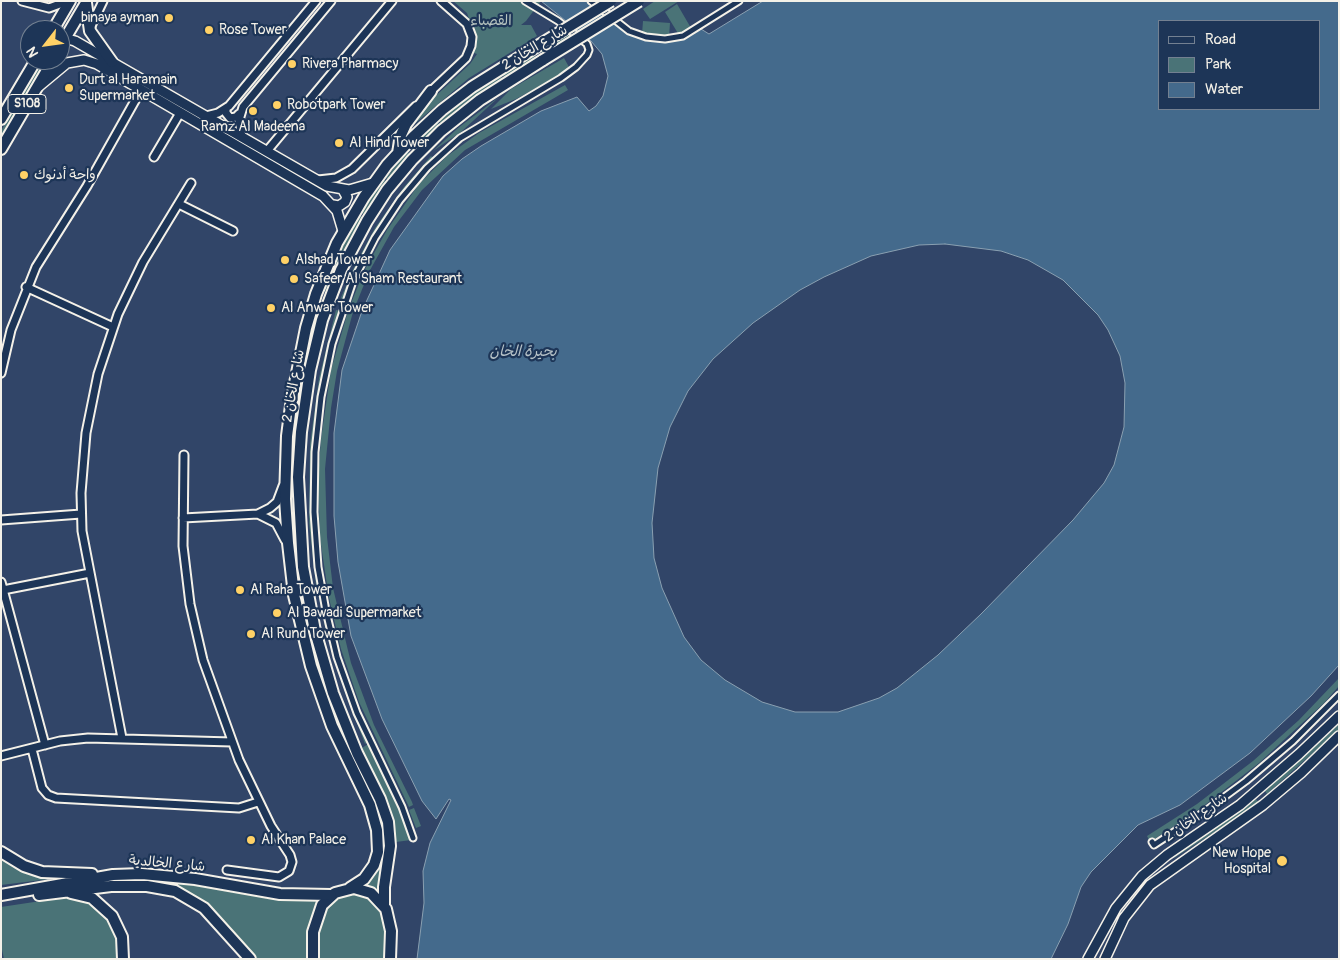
<!DOCTYPE html>
<meta charset="utf-8">
<style>
body{margin:0}
#map{position:relative;width:1340px;height:960px;overflow:hidden;background:#314568;font-family:Pangolin,sans-serif}
canvas{display:block}
.frame{position:absolute;inset:0;border:2px solid #f4f1e8;pointer-events:none}
.legend{position:absolute;left:1158px;top:20px;width:162px;height:90px;box-sizing:border-box;background:#1d3557;border:1px solid #738091;margin:0;padding:6px 9px;list-style:none;font-size:15px;color:#f4f1e8}
.legend li{display:flex;align-items:center;gap:10px;height:25px}
.legend b{width:25px;border:1px solid #738091}
.north{position:absolute;left:20px;top:20px;width:50px;height:50px;box-sizing:border-box;background:#1d3557;border:1px solid #738091;border-radius:50%;rotate:240deg;font-size:14px;font-weight:700;line-height:20px;text-align:center;color:#f4f1e8}
.north::after{content:'';display:block;margin:auto;width:18px;height:22px;background:#ffd166;clip-path:polygon(50% 0,100% 100%,50% 72%,0 100%)}
</style>
<div id="map">
<canvas width="1340" height="960"></canvas>
<div class="frame"></div>
<ul class="legend">
<li><b style="height:6px;background:#1d3557"></b>Road</li>
<li><b style="height:14px;background:#4a7377"></b>Park</li>
<li><b style="height:14px;background:#446a8c"></b>Water</li>
</ul>
<div class="north">N</div>
</div>
<script>
const context = document.querySelector('canvas').getContext('2d');
context.lineJoin = 'round';
function fill(path, color) { context.fillStyle = color; context.fill(path, 'evenodd'); }
const shape = rows => new Path2D(rows.map(r => 'M' + r).join(''));
function strokePath(path, color, width, dash) { context.strokeStyle = color; context.lineWidth = width; context.lineCap = dash ? 'butt' : 'round'; context.setLineDash(dash || []); context.stroke(path); }
function write(font, color, halo, rows, align = 'center') {
  context.font = font + ' Pangolin,"Playpen Sans Arabic",sans-serif'; context.lineWidth = 4.5; context.setLineDash([]); context.textBaseline = 'middle'; context.strokeStyle = halo; context.fillStyle = color; for (const [text, x, y, turn = 0] of rows) {
    context.save(); context.translate(x, y); context.rotate((+turn || 0) * Math.PI / 180); context.textAlign = isNaN(turn) ? turn : align; if (halo) context.strokeText(text, 0, 0); context.fillText(text, 0, 0); context.restore();
  }
}
fill(shape([
 [453,1,541,1,526,21,521,25,531,25,537,36,469,78,412,126,409,125,427,104,470,64,477,54,474,53,474,33,467,13],
 [655,1,679,1,650,19,643,9],
 [677,4,691,28,679,35,665,12],
 [643,21,670,23,669,37,642,34],
 [568,34,572,35,543,54,541,51],
 [534,55,536,58,504,77,502,74],
 [564,58,569,67,558,76,516,99,491,109,511,89],
 [43,60,46,60,26,95,23,93],
 [501,75,502,78,470,99,441,123,439,121,469,96],
 [565,85,568,90,465,150,422,190,394,227,369,272,353,312,337,371,331,408,325,469,327,537,333,588,351,663,374,725,412,802,413,805,409,807,359,702,341,649,329,598,320,538,318,478,321,439,331,370,348,311,364,271,387,230,419,184,447,156,479,133],
 [22,95,25,97,3,135,1,131],
 [499,97,461,132,433,151,458,128],
 [437,122,439,124,413,151,411,148],
 [407,152,410,154,388,180,386,178],
 [431,156,434,159,404,191,379,227,358,264,342,302,339,302,356,263,375,228,404,187],
 [384,180,387,182,364,214,361,213],
 [360,215,362,217,343,252,340,250],
 [339,253,342,254,325,292,323,291],
 [336,310,340,311,322,373,312,447,312,519,319,585,316,585,309,523,310,444,319,378],
 [320,587,357,719,367,742,365,744,345,692,325,627,317,588],
 [1339,678,1339,686,1324,703,1259,763,1201,808,1150,842,1147,836,1197,804,1253,761,1299,720],
 [1339,724,1339,729,1332,736,1267,794,1265,791],
 [368,744,398,804,411,840,396,842,390,809,362,748],
 [1256,799,1258,802,1238,817,1174,858,1175,855],
 [414,808,421,826,416,828,409,810],
 [386,842,382,870,377,891,365,886,378,870,383,855,383,843],
 [1,858,25,873,50,879,1,885],
 [109,879,184,881,272,898,319,901,310,925,308,959,256,959,211,908,187,891,167,884,109,883],
 [350,893,368,897,382,911,387,934,385,959,317,959,319,926,325,910,336,898],
 [67,897,87,900,108,917,118,938,119,959,4,959,1,945,1,907]
]), '#4a7377');
const water = shape([
 [541,1,587,1,625,31,638,38,659,42,678,40,701,29,709,34,763,1,1339,1,1339,665,1311,696,1250,753,1180,805,1138,825,1091,872,1081,887,1068,924,1051,959,417,959,424,903,423,871,430,843,451,800,449,799,436,819,422,801,382,719,351,636,338,562,334,516,334,433,342,370,362,311,390,250,443,176,462,159,481,146,541,111,577,97,589,111,596,106,603,96,608,76,602,54,591,41,541,1],
 [1159,21,1319,21,1319,109,1159,109,1159,21],
 [945,244,1001,251,1028,260,1063,280,1098,315,1108,330,1120,356,1125,383,1124,427,1114,465,1104,483,1073,520,981,614,938,655,897,688,879,698,838,712,795,712,762,702,725,680,701,660,684,637,662,588,654,558,652,523,658,468,670,427,688,391,713,359,753,323,800,290,824,277,871,256,919,245,945,244]
]);
fill(water, '#446a8c');
strokePath(water, '#8aa0b1', 1);
const pedestrian = shape([
 [591,1,629,31,646,37,665,39,683,36,739,1],
 [413,838,402,807,357,713,337,657,326,611,318,567,314,512,315,452,321,397,332,344,353,281,375,238,400,200,427,168,460,138,561,78,576,67,587,55,589,50,587,44,558,21,525,1],
 [1152,842,1154,845,1204,812,1246,781,1293,741,1339,695]
]);
const minor = shape([
 [22,1,49,8,68,1],
 [91,26,103,1],
 [429,93,466,58,471,46,472,37,467,24,441,1],
 [226,108,226,113,230,118,236,117,239,114],
 [206,116,218,113,229,106,316,1],
 [242,137,239,120,243,107,331,1],
 [267,151,392,1],
 [154,157,180,113],
 [318,180,336,178,352,169,416,106],
 [179,204,233,231],
 [26,287,113,327],
 [1,373,11,330,36,267,87,186,141,90],
 [184,455,183,546,190,604,203,660,239,760,271,826,290,855,292,862,289,871,279,877,227,870],
 [258,514,276,523,285,540],
 [183,518,258,514,270,508,277,502,283,486],
 [1,520,81,514],
 [1,582,45,745],
 [3,590,90,573],
 [122,738,82,531,81,493,86,433,98,374,118,314,143,262,191,183],
 [32,749,42,788,48,795,56,798,239,808,258,802],
 [1,756,60,741,88,738,232,742]
]);
const tertiary = shape([
 [60,37,75,41,327,186,349,190,373,183],
 [37,88,67,63,84,60,97,64,323,196,337,211,343,231],
 [333,205,339,206,345,202,347,197,343,190],
 [1088,959,1116,908,1142,876,1167,855,1240,805,1299,754,1339,716],
 [1105,959,1124,918,1150,885,1263,805,1301,773,1339,736]
]);
const secondary = shape([
 [398,153,401,135,406,124,431,91],
 [350,888,364,879,374,865,378,852,377,830,370,805,332,726,311,666,294,595,288,543,285,499,287,436,292,398,306,328,316,294,337,243,364,197,387,165,413,137,442,110,472,87,536,47],
 [384,905,384,887,390,846,388,822,380,799,357,753,333,693,315,631,303,567,298,477,301,432,310,370,322,320,341,270,367,221,387,190,412,160,441,131,480,100,543,60],
 [313,959,313,932,322,905,335,893,354,888,371,893,386,909,391,931,390,959]
]);
const primary = shape([
 [86,3,90,31,112,62],
 [53,30,70,1],
 [60,47,86,3],
 [1,119,36,60],
 [1,149,53,60],
 [1,852,24,866,42,872,92,874],
 [71,893,92,898,112,916,122,937,123,959],
 [1,895,113,875,142,874,195,879,280,894,331,895],
 [39,895,111,886,147,886,175,891,204,908,250,959]
]);
strokePath(pedestrian, '#f4f1e8', 9);
strokePath(minor, '#f4f1e8', 11);
strokePath(tertiary, '#f4f1e8', 12);
strokePath(secondary, '#f4f1e8', 14);
strokePath(primary, '#f4f1e8', 14);
strokePath(pedestrian, '#1d3557', 5);
strokePath(minor, '#1d3557', 7);
strokePath(tertiary, '#1d3557', 9);
strokePath(secondary, '#1d3557', 10);
strokePath(primary, '#1d3557', 10);
const secondaryBridge = shape([
 [536,47,611,1],
 [543,60,639,1]
]);
strokePath(secondaryBridge, '#f4f1e8', 14, []);
strokePath(secondaryBridge, '#1d3557', 10);
for (const [x, y, r, color] of [
 [169,18,5,"#ffd166"],
 [209,30,5,"#ffd166"],
 [292,64,5,"#ffd166"],
 [69,88,5,"#ffd166"],
 [277,105,5,"#ffd166"],
 [253,111,5,"#ffd166"],
 [339,143,5,"#ffd166"],
 [24,175,5,"#ffd166"],
 [285,260,5,"#ffd166"],
 [294,279,5,"#ffd166"],
 [271,308,5,"#ffd166"],
 [240,590,5,"#ffd166"],
 [277,613,5,"#ffd166"],
 [251,634,5,"#ffd166"],
 [251,840,5,"#ffd166"],
 [1282,861,6,"#ffd166"]
]) { const dot = new Path2D(); dot.arc(x, y, r, 0, 2 * Math.PI); context.fillStyle = color; context.fill(dot); strokePath(dot, '#1d3557', 2); }
for (const [x, y, w] of [
 [27,104,38]
]) { const box = new Path2D(); box.roundRect(x - w / 2, y - 9.5, w, 19, 4); context.fillStyle = '#1d3557'; context.fill(box); strokePath(box, '#f4f1e8', 1); }
write('bold 12px', '#f4f1e8', null, [
 ["S108",27,104]
]);
write('14px', '#f4f1e8', '#1d3557', [
 ["binaya ayman",159,18,"right"],
 ["Rose Tower",219,30],
 ["Rivera Pharmacy",302,64],
 ["Durt al Haramain",79,80],
 ["Supermarket",79,96],
 ["Robotpark Tower",287,105],
 ["Ramz Al Madeena",253,127,"center"],
 ["Al Hind Tower",349,143],
 ["واحة أدنوك",34,175],
 ["Alshad Tower",295,260],
 ["Safeer Al Sham Restaurant",304,279],
 ["Al Anwar Tower",281,308],
 ["Al Raha Tower",250,590],
 ["Al Bawadi Supermarket",287,613],
 ["Al Rund Tower",261,634],
 ["Al Khan Palace",261,840],
 ["New Hope",1271,853,"right"],
 ["Hospital",1271,869,"right"]
], 'left');
write('14px', '#b8c5c0', '#1d3557', [
 ["القصباء",491,21]
]);
write('14px', '#f4f1e8', '#1d3557', [
 ["شارع الخان 2",535,48,-31],
 ["شارع الخان 2",294,386,-80],
 ["شارع الخان 2",1196,818,-35],
 ["شارع الخالدية",167,864,5]
]);
write('italic 15px', '#b6c2c8', '#1d3557', [
 ["بحيرة الخان",523,352]
]);
</script>
